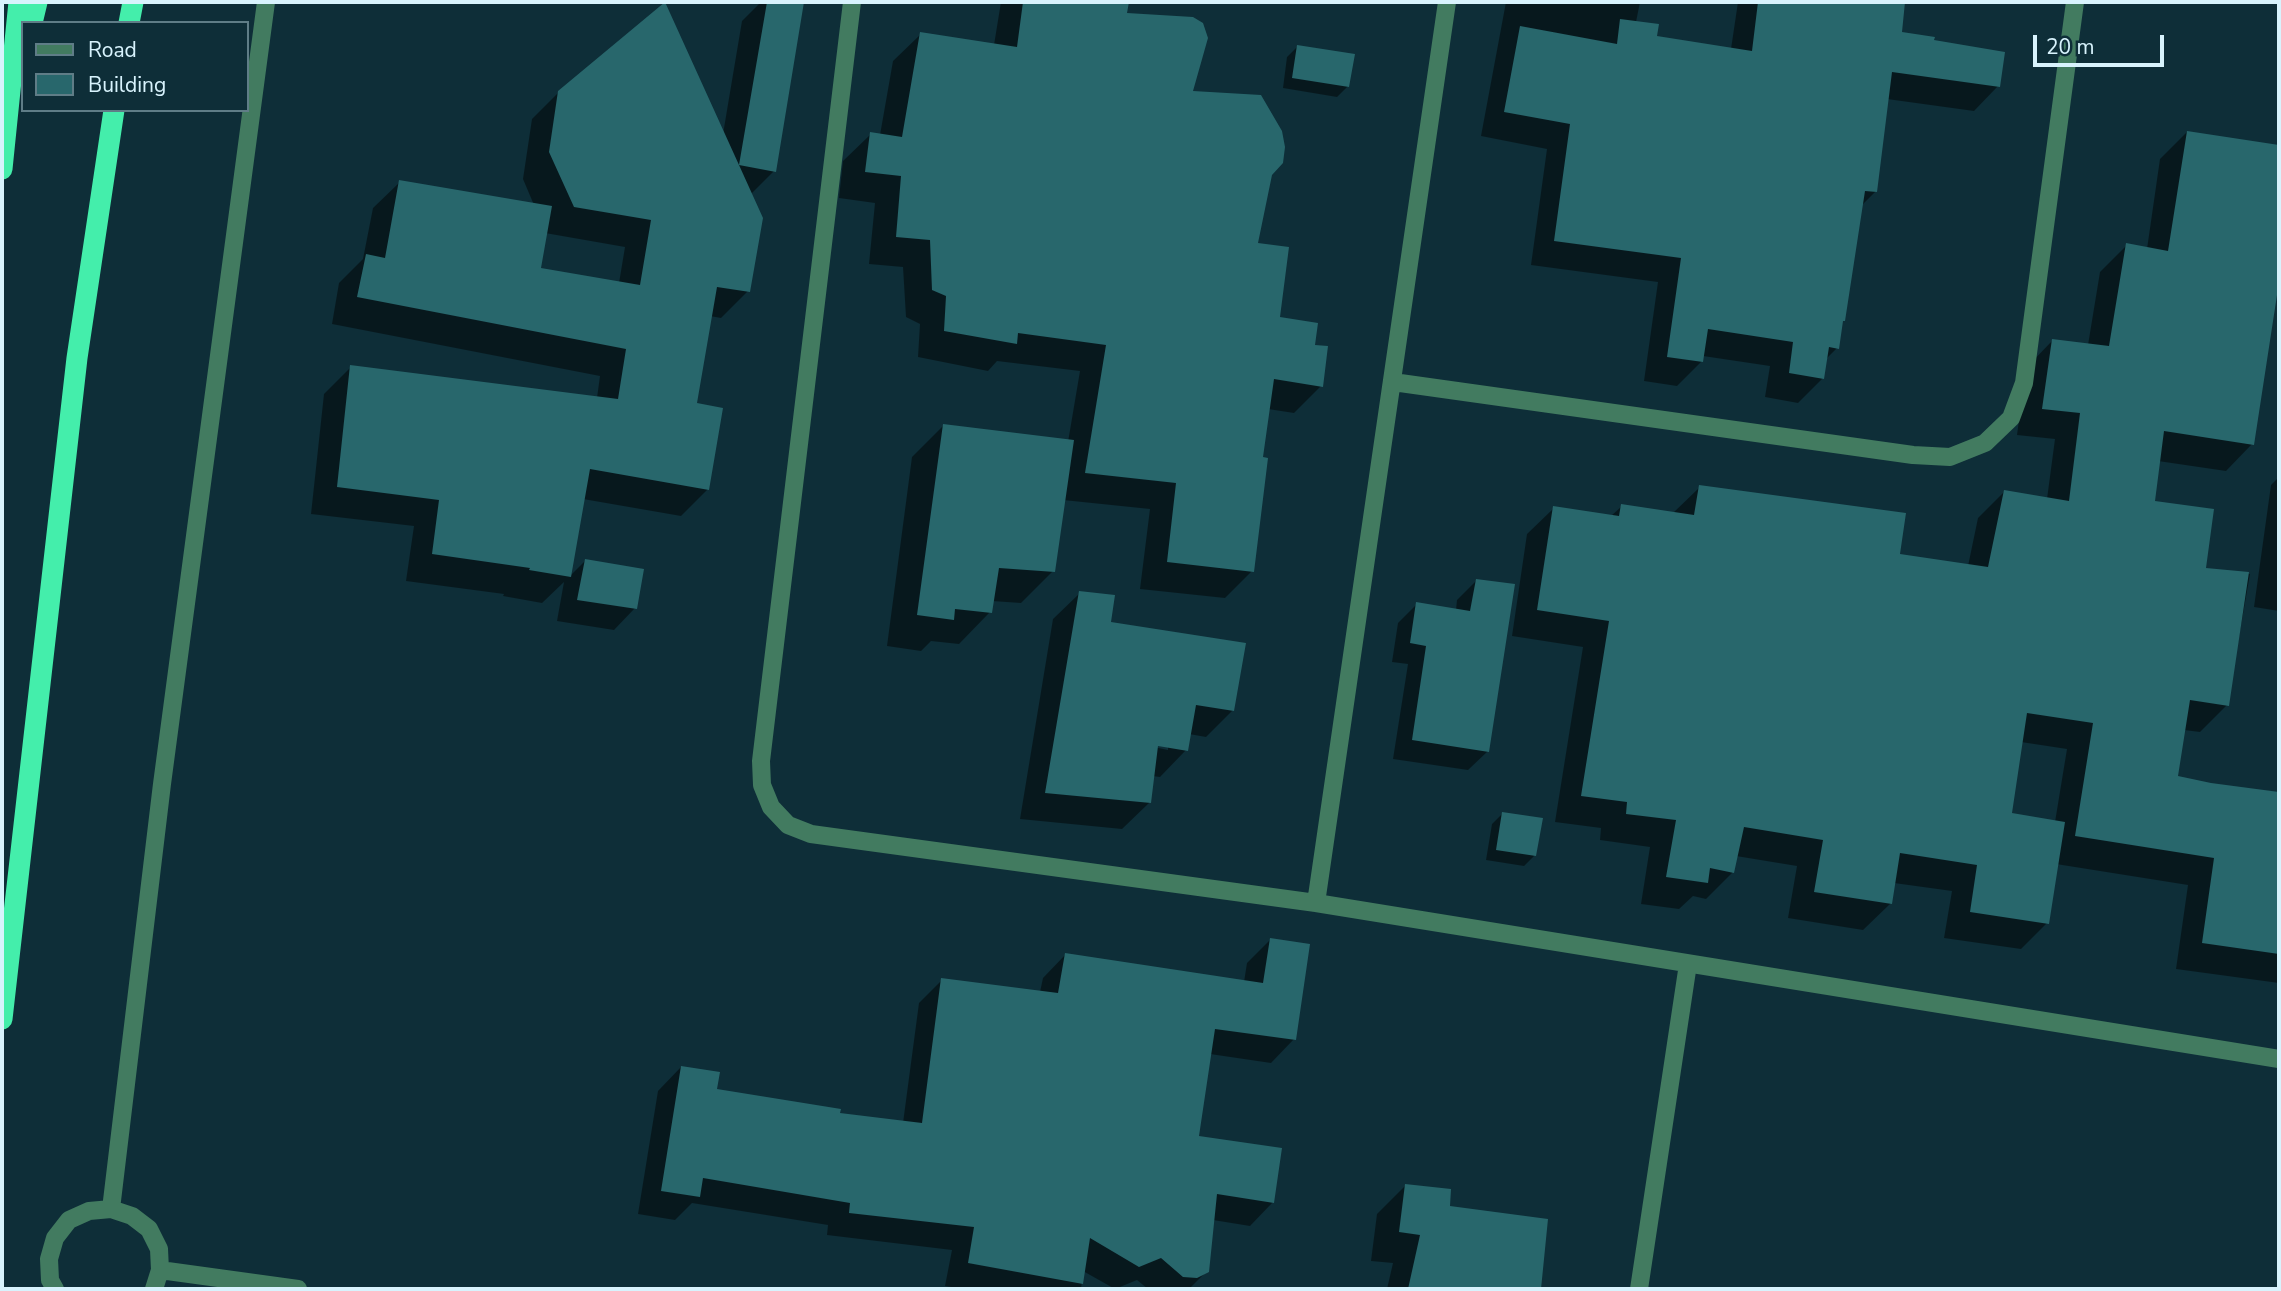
<!DOCTYPE html>
<style>
body{margin:0}
#map{position:relative;width:2281px;height:1291px;overflow:hidden;background:#0e2e38;font-family:"Nunito Sans",sans-serif}
canvas{display:block}
.frame{position:absolute;inset:0;border:4px solid #d8f3fd;pointer-events:none}
.legend{position:absolute;left:21px;top:21px;width:228px;height:91px;box-sizing:border-box;background:#0e2e38;border:2px solid #5f7d87;margin:0;padding:9px 12px;list-style:none;font-size:21px;color:#d8f3fd}
.legend li{display:flex;align-items:center;gap:14px;height:35px}
.legend b{width:35px;border:2px solid #5f7d87}
.scale{position:absolute;left:2033px;top:35px;width:131px;height:32px;box-sizing:border-box;border:4px solid #d8f3fd;border-top:0;padding-left:9px;font-size:21px;line-height:24px;white-space:nowrap;color:#d8f3fd;-webkit-text-stroke:5px #0e2e38;paint-order:stroke}
</style>
<div id="map">
<canvas width="2281" height="1291"></canvas>
<div class="frame"></div>
<ul class="legend">
<li><b style="height:9px;background:#427b60"></b>Road</li>
<li><b style="height:19px;background:#28676c"></b>Building</li>
</ul>
<div class="scale">20 m</div>
</div>
<script>
const context = document.querySelector('canvas').getContext('2d');
context.lineJoin = 'round';
function fill(path, color) { context.fillStyle = color; context.fill(path, 'evenodd'); }
const shape = rows => new Path2D(rows.map(r => 'M' + r).join(''));
function strokePath(path, color, width, dash) { context.strokeStyle = color; context.lineWidth = width; context.lineCap = dash ? 'butt' : 'round'; context.setLineDash(dash || []); context.stroke(path); }
fill(shape([
 [761,2,803,2,774,171,750,195,748,291,721,318,710,316,695,405,708,489,681,516,583,499,569,577,585,561,635,608,614,630,557,621,564,582,542,603,503,596,504,594,406,581,414,526,311,514,324,394,351,367,597,398,600,376,332,324,339,283,363,259,373,208,400,182,534,205,523,179,532,119,559,92,723,134,742,21],
 [545,233,625,247,619,283,539,269],
 [1001,2,1127,2,1125,15,1191,92,1270,175,1256,245,1278,319,1313,346,1321,386,1294,413,1268,409,1261,459,1252,571,1225,598,1140,589,1150,509,1063,500,1053,571,1021,603,992,601,990,612,959,644,931,641,921,651,887,646,912,457,943,426,1068,442,1080,371,997,361,988,371,918,357,920,324,906,317,903,267,869,264,875,203,839,198,843,161,871,134,880,135,893,61,921,34,994,45],
 [1506,2,1640,2,1636,22,1655,38,1731,49,1738,2,1904,2,1900,34,1932,41,1998,86,1974,111,1887,99,1876,191,1861,206,1837,348,1826,359,1823,378,1798,403,1765,397,1770,366,1703,356,1702,361,1677,386,1644,381,1658,282,1531,265,1547,149,1481,136],
 [1298,46,1348,86,1337,97,1283,88,1287,57],
 [2187,132,2279,146,2279,271,2252,444,2226,471,2158,461,2153,502,2204,569,2250,574,2227,705,2200,732,2184,730,2176,777,2210,785,2279,793,2279,983,2176,969,2188,885,2056,864,2047,923,2021,949,1944,938,1952,891,1894,883,1890,904,1863,930,1788,918,1797,866,1736,856,1732,873,1706,899,1693,896,1679,909,1641,904,1650,847,1600,840,1601,828,1555,822,1583,647,1512,636,1527,534,1554,508,1611,516,1622,506,1673,513,1700,487,1898,555,1968,566,1978,518,2004,492,2047,499,2055,439,2017,435,2026,368,2052,341,2088,345,2100,272,2127,245,2147,249,2160,159],
 [2021,742,2067,749,2055,822,2010,815],
 [2279,477,2279,611,2254,607,2271,485],
 [1476,581,1488,751,1468,770,1393,759,1408,664,1392,662,1398,623,1417,604,1456,610,1457,600],
 [1080,593,1109,624,1233,710,1206,737,1189,734,1186,750,1160,777,1152,776,1149,803,1122,829,1020,819,1053,619],
 [1149,743,1168,746,1168,750,1149,746],
 [1503,813,1534,856,1524,866,1486,860,1492,824],
 [1270,940,1294,1039,1271,1063,1210,1054,1197,1137,1273,1202,1250,1226,1213,1220,1207,1271,1189,1289,1148,1289,1137,1280,1115,1289,1083,1271,1081,1289,963,1289,945,1286,952,1250,827,1235,828,1225,692,1203,675,1220,638,1214,658,1091,681,1067,715,1090,838,1115,903,1123,919,1003,942,980,1040,992,1043,978,1066,954,1244,982,1247,963],
 [1405,1186,1448,1207,1547,1220,1540,1289,1387,1289,1393,1263,1371,1261,1377,1214]
]), '#0007');
fill(shape([
 [665,2,739,165,767,2,804,2,776,172,739,165,763,218,750,292,717,287,697,403,723,408,709,490,590,469,571,577,529,570,530,568,432,554,439,500,337,487,350,365,618,399,626,349,357,297,366,254,385,258,399,180,552,206,541,268,640,285,651,220,574,207,549,152,558,91],
 [1023,2,1129,2,1127,13,1193,17,1203,23,1208,38,1193,91,1261,95,1282,131,1285,147,1283,163,1272,175,1258,243,1289,247,1280,317,1318,323,1315,345,1328,346,1323,387,1274,379,1263,457,1268,458,1254,572,1167,562,1176,483,1085,473,1106,345,1018,333,1017,344,944,331,946,296,932,290,930,240,896,237,901,176,865,172,870,132,902,137,920,32,1017,47],
 [1758,2,1905,2,1902,32,1935,37,1934,40,2005,52,2000,87,1892,72,1877,192,1865,191,1845,321,1843,321,1839,349,1829,347,1824,379,1789,373,1793,342,1708,329,1703,362,1667,357,1681,258,1554,241,1570,124,1504,112,1520,26,1617,44,1620,19,1659,24,1657,36,1752,51],
 [1297,45,1355,54,1349,87,1292,78],
 [2187,131,2279,145,2279,282,2254,445,2164,431,2155,501,2214,509,2206,568,2249,572,2229,706,2190,700,2178,776,2211,783,2279,792,2279,954,2202,943,2214,858,2075,836,2093,723,2027,713,2012,813,2065,822,2049,924,1970,912,1977,865,1900,853,1892,904,1814,892,1823,840,1744,827,1734,873,1710,868,1708,883,1666,877,1676,820,1626,814,1627,802,1581,796,1609,621,1537,610,1553,506,1619,516,1621,504,1694,515,1699,485,1906,513,1900,554,1988,567,2004,490,2069,501,2080,413,2042,409,2052,339,2109,346,2126,243,2168,251],
 [943,424,1074,440,1055,572,999,568,992,613,955,609,954,620,917,615],
 [585,559,644,569,637,609,577,600],
 [1476,579,1515,584,1489,752,1412,740,1426,646,1410,643,1416,602,1470,611],
 [1079,591,1115,595,1111,622,1246,643,1234,711,1196,705,1188,751,1158,746,1151,803,1045,793],
 [1502,812,1543,818,1536,856,1496,850],
 [1270,938,1310,944,1296,1040,1215,1029,1199,1136,1282,1148,1274,1203,1217,1194,1209,1272,1197,1278,1183,1277,1161,1258,1139,1267,1090,1238,1083,1284,968,1263,974,1227,849,1213,850,1203,703,1178,700,1197,661,1191,681,1066,720,1072,717,1089,841,1109,840,1113,922,1123,941,978,1058,993,1065,953,1263,983],
 [1405,1184,1451,1189,1450,1206,1548,1219,1541,1289,1408,1289,1420,1235,1399,1232]
]), '#28676c');
strokePath(shape([
 [852,2,761,761,762,785,771,807,788,825,811,834,1316,903,2279,1059],
 [1393,382,1913,455,1950,457,1985,443,2011,418,2024,383,2075,2],
 [1316,903,1447,2],
 [111,1209,162,784,266,2],
 [160,1270,298,1289],
 [55,1289,50,1280,49,1259,55,1238,69,1220,89,1211,111,1209,132,1216,149,1229,159,1249,160,1270,154,1289],
 [1639,1289,1688,964]
]), '#427b60', 18);
strokePath(shape([
 [32,23,37,2],
 [129,23,133,2],
 [2,169,19,2],
 [2,1019,77,358,114,110]
]), '#44eeab', 21);
</script>
